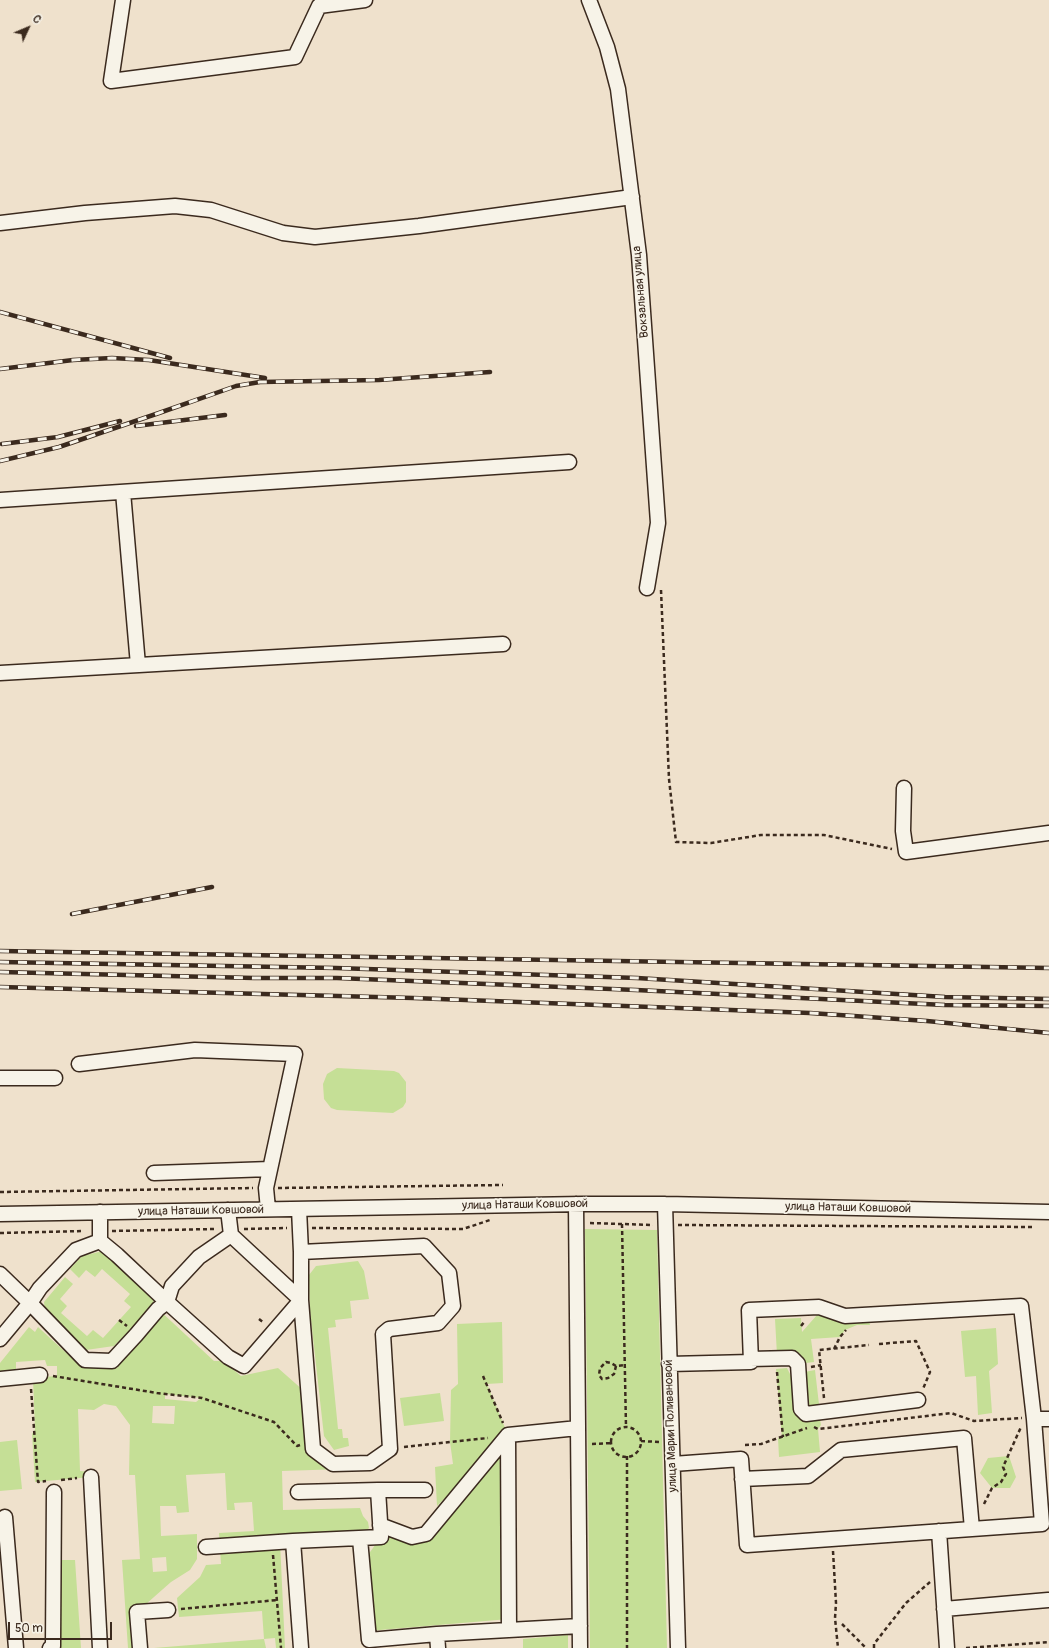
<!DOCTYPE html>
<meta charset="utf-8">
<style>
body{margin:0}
#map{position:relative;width:1049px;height:1648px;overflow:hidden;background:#efe1cc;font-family:Pangolin,sans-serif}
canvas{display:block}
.north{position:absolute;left:8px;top:8px;width:40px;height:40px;-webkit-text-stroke:3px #f7f3e8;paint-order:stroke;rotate:46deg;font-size:11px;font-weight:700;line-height:16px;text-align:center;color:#3b2a1e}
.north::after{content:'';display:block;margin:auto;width:14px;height:18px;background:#3b2a1e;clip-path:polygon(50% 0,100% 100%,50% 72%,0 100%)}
.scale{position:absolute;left:8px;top:1622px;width:104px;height:18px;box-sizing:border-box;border:2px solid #3b2a1e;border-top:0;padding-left:5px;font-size:12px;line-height:14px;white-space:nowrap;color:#3b2a1e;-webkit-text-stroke:3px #f7f3e8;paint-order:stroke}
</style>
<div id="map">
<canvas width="1049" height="1648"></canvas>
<div class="north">С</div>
<div class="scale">50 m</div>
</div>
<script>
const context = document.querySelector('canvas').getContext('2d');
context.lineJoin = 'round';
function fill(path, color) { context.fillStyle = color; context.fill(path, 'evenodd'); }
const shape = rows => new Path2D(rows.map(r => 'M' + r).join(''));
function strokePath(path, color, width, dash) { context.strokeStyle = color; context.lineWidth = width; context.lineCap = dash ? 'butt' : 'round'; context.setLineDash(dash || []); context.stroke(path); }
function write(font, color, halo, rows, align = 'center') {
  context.font = font + ' Pangolin,sans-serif'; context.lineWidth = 3.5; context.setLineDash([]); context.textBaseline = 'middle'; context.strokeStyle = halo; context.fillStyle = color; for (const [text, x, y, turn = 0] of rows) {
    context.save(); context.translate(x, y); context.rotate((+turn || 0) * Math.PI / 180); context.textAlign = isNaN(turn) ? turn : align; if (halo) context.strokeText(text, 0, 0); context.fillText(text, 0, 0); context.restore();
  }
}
fill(shape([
 [337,1068,394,1071,399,1073,406,1082,406,1102,403,1107,393,1113,337,1110,331,1108,324,1099,323,1084,327,1074],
 [585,1229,657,1230,667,1648,590,1648],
 [103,1251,154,1297,153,1306,114,1346,86,1350,45,1312,44,1302,65,1277,73,1284,60,1299,67,1306,61,1313,87,1336,93,1330,103,1338,131,1307,124,1301,130,1294,102,1269,95,1277,86,1270,79,1278,70,1269,82,1256],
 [358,1261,364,1271,369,1299,350,1301,352,1318,335,1320,336,1327,328,1328,338,1429,342,1429,343,1438,348,1438,349,1446,334,1450,324,1436,310,1311,309,1275,316,1266],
 [158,1309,214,1361,223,1361,241,1376,278,1368,304,1391,307,1444,333,1463,373,1468,282,1471,283,1510,360,1508,363,1516,368,1522,369,1528,364,1533,280,1542,285,1648,276,1648,275,1638,264,1639,266,1648,154,1648,264,1639,262,1611,179,1617,177,1598,200,1577,206,1565,221,1564,219,1533,254,1531,252,1502,234,1503,235,1510,227,1510,225,1473,186,1475,189,1512,177,1513,176,1506,160,1506,161,1536,197,1534,197,1559,190,1570,171,1582,137,1612,137,1648,128,1648,122,1560,140,1559,135,1475,129,1475,130,1425,116,1406,104,1404,94,1410,78,1409,80,1471,90,1472,91,1477,35,1482,32,1434,35,1430,33,1378,57,1376,57,1366,47,1366,45,1360,16,1362,16,1372,0,1373,0,1363,29,1327,35,1332,38,1327,74,1360,98,1367,118,1368,112,1361],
 [165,1395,165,1394,201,1398,196,1402,165,1399],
 [153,1406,175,1406,174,1424,152,1423],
 [166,1557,167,1571,153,1572,152,1558],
 [817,1315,846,1323,869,1321,870,1325,857,1325,845,1330,840,1337,811,1339,814,1362,798,1364,777,1355,775,1319,801,1318,802,1332],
 [502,1322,503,1383,487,1384,508,1435,509,1619,368,1631,362,1563,381,1537,380,1525,426,1534,504,1440,437,1506,435,1467,453,1464,450,1442,451,1390,458,1384,457,1324],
 [996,1328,998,1364,989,1371,992,1413,978,1415,976,1376,965,1377,961,1331],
 [787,1368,791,1376,795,1414,802,1418,820,1419,821,1425,818,1429,820,1452,779,1457,778,1438,782,1437,776,1369],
 [815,1370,820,1413,806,1414,799,1373],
 [440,1393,444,1421,404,1426,400,1398],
 [17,1440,22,1489,0,1491,0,1442],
 [1009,1456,1016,1477,1010,1488,992,1488,980,1473,988,1458],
 [60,1560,75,1560,81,1648,60,1648],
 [568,1635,568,1648,523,1648,523,1639]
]), '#c5df96');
const minor = shape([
 [123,0,111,81,295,57,319,6,365,0],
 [589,0,607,47,618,89,639,255,658,523,647,588],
 [0,223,85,213,175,206,211,210,283,233,315,237,419,226,632,197],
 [123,492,138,665],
 [0,500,569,462],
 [0,673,503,644],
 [904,788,903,831,906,852,1049,833],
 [79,1064,195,1050,295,1054,266,1188,268,1209],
 [0,1078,55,1078],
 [154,1173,270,1169],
 [576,1204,580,1648],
 [665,1204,678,1648],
 [299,1209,301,1252,301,1300,313,1449,333,1464,370,1463,390,1449,383,1334,389,1329,438,1323,453,1306,449,1273,424,1246,301,1252],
 [228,1210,231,1235],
 [100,1212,100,1241],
 [0,1214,583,1204,665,1204,1049,1212],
 [0,1274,30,1303,85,1360,112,1361,136,1335,158,1309,167,1302,172,1286,199,1257,231,1235,301,1300,244,1366,228,1357,167,1302,117,1255,100,1241,76,1250,40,1288,30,1303,0,1339],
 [750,1359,792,1358,798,1364,801,1409,806,1414,918,1400],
 [669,1364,751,1362,749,1310,819,1307,845,1316,1021,1306,1034,1419,1042,1524,747,1545,741,1459,673,1464],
 [0,1379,40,1375],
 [1034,1419,1049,1419],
 [91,1477,100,1648],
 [742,1479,808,1476,841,1450,964,1438,972,1529],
 [378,1490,425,1490],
 [5,1517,16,1648],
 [380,1525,412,1537,426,1534,508,1435],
 [939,1531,947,1648],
 [360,1539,369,1640,437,1634,438,1648],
 [293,1541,381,1537,378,1490,298,1492],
 [206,1547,293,1541,301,1648],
 [944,1609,1048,1600],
 [509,1630,508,1435,578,1428],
 [437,1634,580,1626],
 [50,1648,53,1646,54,1492],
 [140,1648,137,1612,168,1610]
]);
strokePath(minor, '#3b2a1e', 17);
strokePath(shape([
 [661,590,669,779,676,842,711,843,761,835,824,835,892,849],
 [278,1188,503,1185],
 [0,1192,253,1188],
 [590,1223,653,1225],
 [622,1224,626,1427],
 [678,1225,1035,1227],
 [312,1228,463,1229,490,1220],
 [244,1229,287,1228],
 [112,1231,215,1229],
 [0,1233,83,1231],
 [259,1319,264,1323],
 [119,1320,127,1326],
 [801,1326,805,1321],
 [879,1344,916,1341,930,1372,923,1389],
 [834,1349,840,1337,846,1330],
 [616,1366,614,1374,608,1378,602,1379,599,1375,600,1368,606,1362,611,1363,616,1366,625,1365],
 [811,1367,821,1365],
 [777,1372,783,1437],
 [53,1376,157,1393,202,1398,274,1422,297,1446,300,1445],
 [483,1376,503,1423],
 [31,1389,38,1482,46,1481],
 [824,1398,819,1350,869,1345],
 [814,1427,818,1429,827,1428,951,1413,974,1421,1022,1418],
 '611 1442a15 15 0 1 1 30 0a15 15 0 1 1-30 0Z',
 [641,1441,659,1442],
 [592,1444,611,1443],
 [745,1445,761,1444,807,1428],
 [404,1447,488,1438],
 [627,1456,627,1648],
 [61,1480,77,1478],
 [984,1504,992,1488,1001,1482,1006,1474,1003,1467,1021,1427],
 [833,1551,836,1603,835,1618,838,1648],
 [273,1555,281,1648],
 [181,1609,277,1600],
 [842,1624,866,1648],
 [874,1648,874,1644,906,1603,930,1582],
 [966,1648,1049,1642]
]), '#3b2a1e', 2.5, [4, 3]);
strokePath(minor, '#f7f3e8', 14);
const rail = shape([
 [0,312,170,358],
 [0,369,73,360,112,358,149,360,265,378],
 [136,426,225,415],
 [2,444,58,437,120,421],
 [0,461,59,447,159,413,236,386,260,382,379,380,490,372],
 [72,914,212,887],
 [0,951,1049,968],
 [0,962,336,968,637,978,945,997,1049,999],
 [0,972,254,978,337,978,636,990,945,1005,1049,1006],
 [0,987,413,998,810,1013,927,1021,1049,1033]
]);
strokePath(rail, '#3b2a1e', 4.5);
strokePath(rail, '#f7f3e8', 3, [9]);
write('12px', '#3b2a1e', '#f7f3e8', [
 ["Вокзальная улица",641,292,-95],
 ["улица Наташи Ковшовой",525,1205,-1],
 ["улица Наташи Ковшовой",848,1208,1],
 ["улица Наташи Ковшовой",201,1211,-1],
 ["улица Марии Поливановой",671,1426,-92]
]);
</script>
